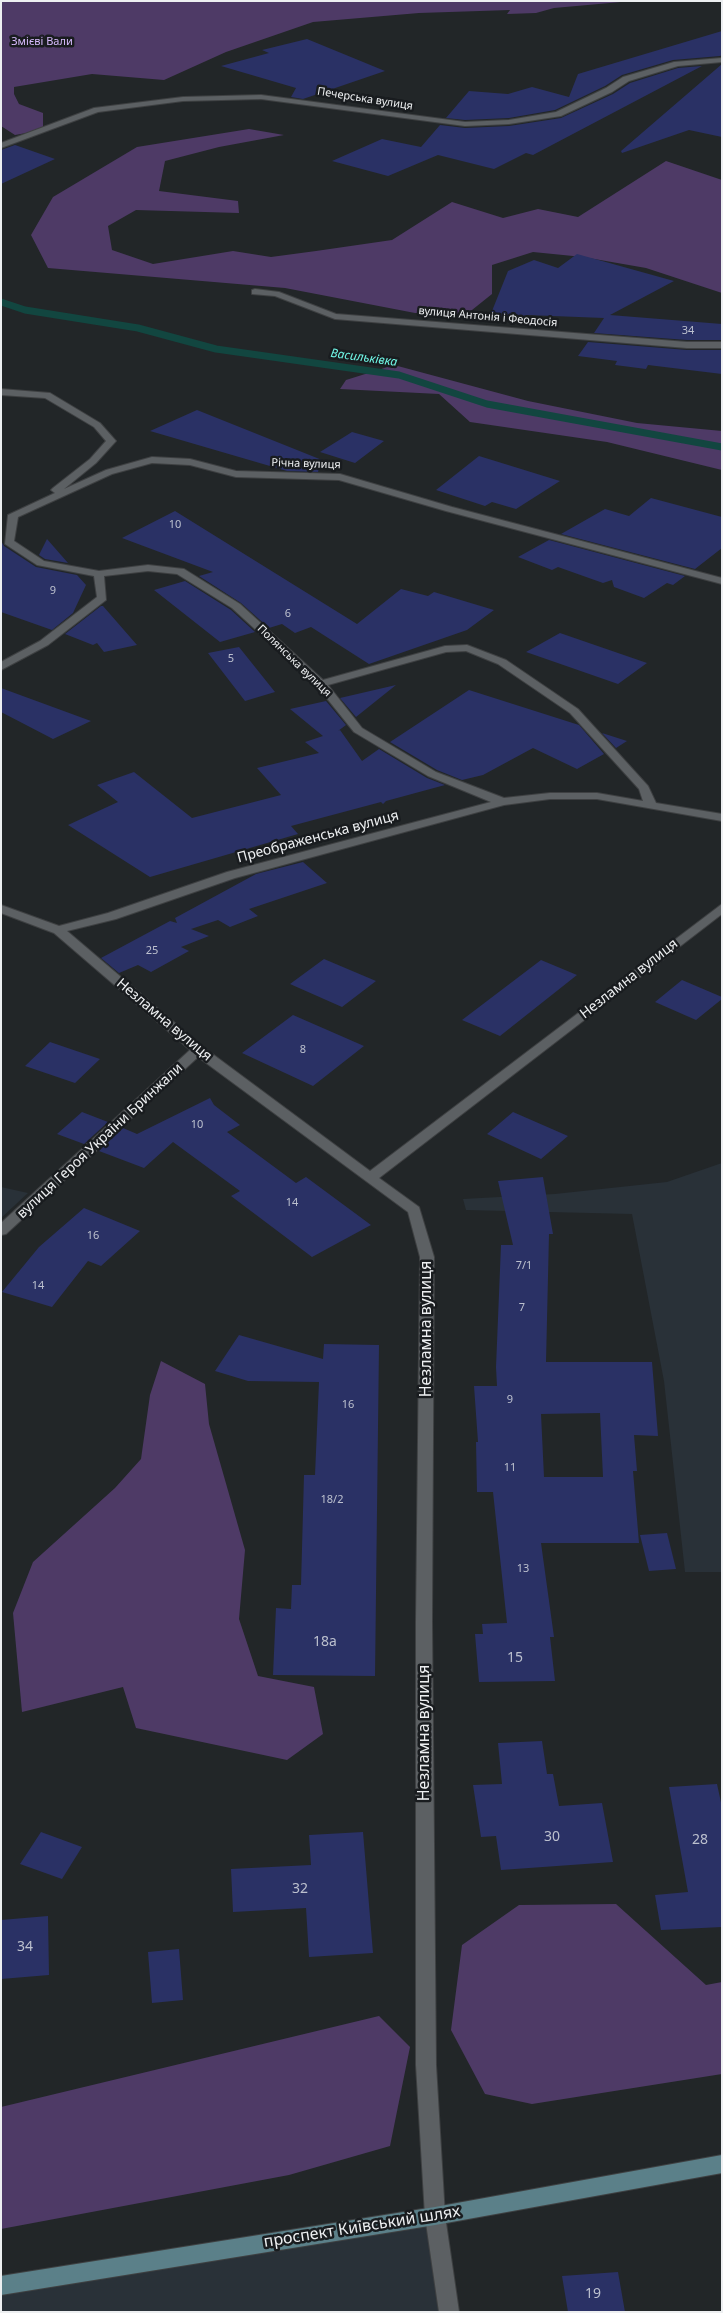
<!DOCTYPE html>
<meta charset="utf-8">
<style>
body{margin:0}
#map{position:relative;width:723px;height:2313px;overflow:hidden;background:#222628;font-family:"Noto Sans",sans-serif}
canvas{display:block}
.frame{position:absolute;inset:0;border:2px solid #edeff1;pointer-events:none}
</style>
<div id="map">
<canvas width="723" height="2313"></canvas>
<div class="frame"></div>
</div>
<script>
const context = document.querySelector('canvas').getContext('2d');
context.lineJoin = 'round';
function fill(path, color) { context.fillStyle = color; context.fill(path, 'evenodd'); }
const shape = rows => new Path2D(rows.map(r => 'M' + r).join(''));
function strokePath(path, color, width, dash) { context.strokeStyle = color; context.lineWidth = width; context.lineCap = dash ? 'butt' : 'round'; context.setLineDash(dash || []); context.stroke(path); }
function write(font, color, halo, rows, align = 'center') {
  context.font = font + ' "Noto Sans",sans-serif'; context.lineWidth = 5; context.setLineDash([]); context.textBaseline = 'middle'; context.strokeStyle = halo; context.fillStyle = color; for (const [text, x, y, turn = 0] of rows) {
    context.save(); context.translate(x, y); context.rotate((+turn || 0) * Math.PI / 180); context.textAlign = isNaN(turn) ? turn : align; if (halo) context.strokeText(text, 0, 0); context.fillText(text, 0, 0); context.restore();
  }
}
fill(shape([
 [722,1163,722,1572,685,1572,664,1381,632,1214,466,1210,463,1199,555,1194,667,1182],
 [1,1187,28,1193,1,1218],
 [435,2216,449,2312,1,2312,1,2286]
]), '#293138');
fill(shape([
 [1,1,690,1,621,2,554,8,536,13,507,14,510,10,419,13,313,22,226,52,164,80,92,74,14,87,14,94,19,104,43,113,43,130,15,135,1,126],
 [249,129,284,135,219,147,165,161,159,191,238,201,239,213,136,210,108,226,112,250,153,264,233,251,271,257,316,251,392,240,452,202,503,218,538,209,578,217,666,161,722,180,722,293,646,268,583,257,533,252,492,265,492,294,467,314,415,313,285,288,48,268,31,235,53,197,137,147],
 [394,365,528,401,637,423,722,431,722,470,607,442,470,422,439,394,340,389,346,380],
 [161,1361,205,1384,209,1424,245,1550,239,1619,258,1676,314,1687,323,1734,287,1760,136,1728,123,1687,22,1712,13,1613,33,1562,115,1488,141,1459,150,1395],
 [616,1904,706,1985,722,1982,722,2074,532,2104,485,2094,451,2030,462,1945,519,1905],
 [379,2016,410,2047,390,2146,289,2175,1,2229,1,2107]
]), '#4e3a66');
strokePath(shape([
 [1,302,25,310,138,328,216,349,399,375,487,404,722,447]
]), '#124640', 7);
fill(shape([
 [722,31,722,55,720,56,673,60,622,75,605,86,555,110,509,118,465,120,446,118,469,91,508,94,532,87,569,97,578,74],
 [307,39,385,71,303,99,291,97,296,88,221,66,269,53,262,50],
 [722,64,722,137,689,130,622,153,621,151],
 [702,66,533,155,526,153,494,169,438,155,388,176,332,161,382,139,421,147,440,125,465,128,509,126,561,118,613,94,630,83,678,68],
 [15,145,55,159,1,184,1,150],
 [577,254,674,281,610,315,722,324,722,340,687,340,594,333,604,318,527,315,526,319,490,316,508,271,534,260,558,268],
 [588,342,687,350,722,350,722,374,648,365,646,369,615,365,617,361,578,356],
 [197,410,322,460,318,472,287,471,150,431],
 [352,432,384,441,355,463,320,452],
 [479,456,560,481,516,509,492,502,485,506,436,490],
 [651,498,722,517,722,548,695,569,561,534,605,509,629,516],
 [175,511,357,624,401,589,428,596,434,592,494,610,467,630,369,664,311,627,295,633,282,624,269,628,241,603,199,576,213,572,122,538],
 [47,539,68,563,45,559,39,555],
 [549,540,685,576,673,585,667,583,644,598,614,587,612,580,603,583,558,567,552,570,518,557],
 [1,541,4,546,36,567,77,575,86,585,73,613,52,630,1,612],
 [185,581,231,610,255,632,220,642,154,590],
 [101,606,103,606,137,645,104,652,97,643,93,645,65,634],
 [560,633,647,663,618,684,526,652],
 [239,647,275,692,245,701,208,653],
 [396,685,356,717,340,698],
 [1,688,91,721,53,739,1,712],
 [469,690,579,725,604,754,577,769,533,748,483,775,462,780,437,770,390,742],
 [326,701,346,725,338,731,340,730,362,761,379,749,427,778,445,785,386,801,383,804,381,802,291,826,298,834,150,877,68,825,118,802,97,785,134,772,192,818,281,795,257,768,319,753,305,742,323,736,290,709],
 [602,733,627,741,616,748],
 [303,862,327,883,249,909,258,916,230,927,218,920,191,929,209,936,181,947,189,951,151,972,138,965,119,973,101,958,170,921,177,923,175,918,256,874],
 [324,959,376,981,342,1007,290,984],
 [541,960,577,975,500,1036,462,1020],
 [682,980,722,997,722,999,696,1020,655,1002],
 [293,1015,364,1046,313,1086,242,1053],
 [50,1042,100,1059,75,1083,25,1066],
 [210,1098,214,1105,240,1125,227,1132,296,1183,306,1177,371,1225,312,1257,231,1196,240,1191,173,1142,144,1168,99,1151,123,1128,137,1134],
 [82,1112,108,1122,84,1144,57,1134],
 [513,1112,568,1136,541,1159,487,1134],
 [543,1177,553,1234,549,1234,546,1362,652,1362,658,1436,634,1435,637,1471,633,1471,639,1543,541,1543,554,1637,550,1637,555,1681,479,1682,475,1634,483,1634,482,1624,507,1623,493,1492,477,1492,476,1442,478,1442,474,1386,497,1386,496,1367,501,1245,513,1245,498,1181],
 [600,1413,603,1477,544,1477,541,1414],
 [84,1208,140,1231,101,1266,88,1261,52,1307,2,1292,39,1247],
 [239,1335,323,1359,324,1344,379,1345,375,1676,273,1675,276,1608,291,1609,292,1585,301,1585,304,1475,315,1475,319,1382,248,1381,215,1371],
 [667,1533,676,1569,649,1571,640,1535],
 [542,1741,547,1774,553,1774,559,1806,602,1803,613,1862,501,1870,496,1836,481,1837,473,1785,502,1784,498,1743],
 [717,1784,722,1807,722,1927,661,1930,655,1895,688,1892,669,1787],
 [41,1832,82,1847,62,1879,20,1864],
 [363,1832,373,1953,309,1957,306,1908,233,1912,231,1869,311,1865,309,1835],
 [48,1916,49,1975,1,1979,1,1920],
 [179,1949,183,2000,152,2003,148,1952],
 [618,2272,625,2312,568,2312,562,2276]
]), '#2a3165');
const minor = shape([
 [722,58,722,62,678,66,629,81,612,92,561,116,509,124,465,126,261,99,183,101,98,112,1,148,1,143,94,108,183,97,261,95,465,122,509,120,556,112,606,88,623,77,674,62,722,58],
 [255,289,279,292,336,314,687,342,722,342,722,348,687,348,335,319,275,296,252,294,252,290,255,289],
 [1,389,50,393,100,423,116,441,96,463,64,489,106,470,152,457,190,459,236,471,340,474,452,507,722,578,722,584,446,511,339,480,236,477,190,465,152,463,112,474,18,517,14,541,44,561,99,571,148,565,184,569,240,604,323,680,445,646,467,645,506,660,578,709,648,786,656,803,722,814,722,821,597,799,550,799,504,805,235,878,116,919,67,931,203,1047,370,1171,722,904,722,914,379,1178,419,1207,434,1257,432,1621,436,2065,445,2216,459,2312,439,2312,425,2216,416,2065,416,1621,420,1257,408,1212,198,1057,6,1234,1,1235,1,1223,190,1050,54,933,1,913,1,905,59,926,108,913,227,872,491,802,428,776,354,732,317,686,232,608,177,574,148,571,104,576,106,600,48,645,1,670,1,662,40,641,97,597,94,576,37,565,5,544,8,515,55,493,51,490,53,488,90,459,106,441,94,427,45,398,1,395,1,389],
 [466,651,498,664,570,713,639,789,643,801,597,793,550,793,504,798,436,772,362,728,328,685,446,652,466,651]
]);
const secondary = shape([
 [722,2155,722,2173,435,2225,1,2295,1,2276,435,2207,722,2155]
]);
strokePath(minor, '#3e4042', 2);
strokePath(secondary, '#3e4042', 2);
fill(minor, '#5c6063');
fill(secondary, '#5b8089');
write('11px', '#d7bafd', '#191c1f', [
 ["Змієві Вали",42,42]
]);
write('11px', '#edeff1', '#191c1f', [
 ["Печерська вулиця",365,99,9],
 ["вулиця Антонія і Феодосія",488,317,5],
 ["Річна вулиця",306,464,2],
 ["Полянська вулиця",294,661,44]
]);
write('11px', '#bcc0ce', null, [
 ["34",688,331],
 ["10",175,525],
 ["9",53,591],
 ["6",288,614],
 ["5",231,659],
 ["25",152,951],
 ["8",303,1050],
 ["10",197,1125],
 ["14",292,1203],
 ["16",93,1236],
 ["7/1",524,1266],
 ["14",38,1286],
 ["7",522,1308],
 ["9",510,1400],
 ["16",348,1405],
 ["11",510,1468],
 ["18/2",332,1500],
 ["13",523,1569]
]);
write('italic 12px', '#71f8e7', '#191c1f', [
 ["Васильківка",364,358,8]
]);
write('14px', '#edeff1', '#191c1f', [
 ["Преображенська вулиця",318,837,-15],
 ["Незламна вулиця",629,979,-38],
 ["Незламна вулиця",164,1020,40],
 ["вулиця Героя України Бринжали",100,1141,-43]
]);
write('14px', '#bcc0ce', null, [
 ["18а",325,1642],
 ["15",515,1658],
 ["30",552,1837],
 ["28",700,1840],
 ["32",300,1889],
 ["34",25,1947],
 ["19",593,2294]
]);
write('16px', '#edeff1', '#191c1f', [
 ["Незламна вулиця",426,1329,-90],
 ["Незламна вулиця",424,1733,-90],
 ["проспект Київський шлях",362,2227,-9]
]);
</script>
